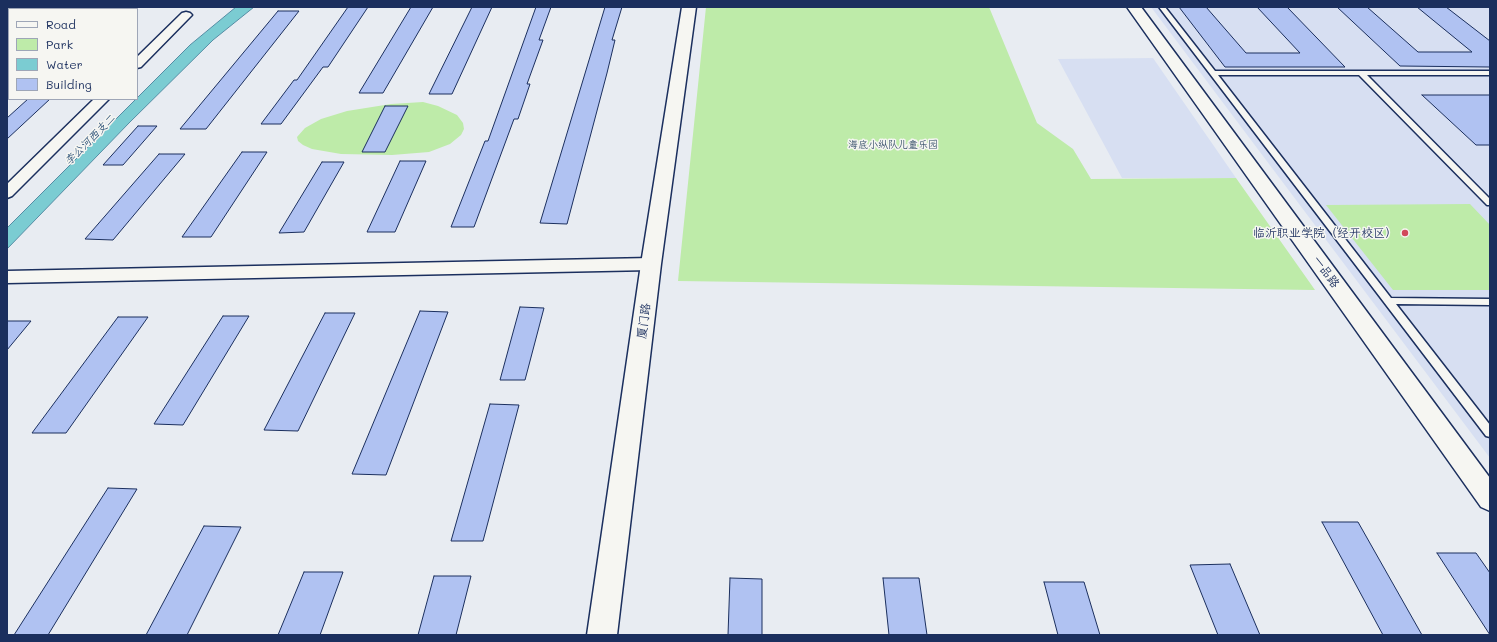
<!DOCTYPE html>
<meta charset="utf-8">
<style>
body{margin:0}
#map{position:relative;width:1497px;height:642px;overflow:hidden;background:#e8ecf2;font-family:Mali,sans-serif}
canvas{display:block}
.frame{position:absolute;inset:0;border:8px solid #1b2f5e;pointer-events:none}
.legend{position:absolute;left:8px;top:8px;width:130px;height:92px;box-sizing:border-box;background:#f6f6f2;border:1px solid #9ea6b7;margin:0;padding:5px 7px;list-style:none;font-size:12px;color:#1b2f5e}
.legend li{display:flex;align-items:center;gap:8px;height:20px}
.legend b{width:20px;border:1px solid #9ea6b7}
</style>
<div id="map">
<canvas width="1497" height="642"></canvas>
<div class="frame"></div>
<ul class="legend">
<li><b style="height:5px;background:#f6f6f2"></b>Road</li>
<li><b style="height:11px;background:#beeba9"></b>Park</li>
<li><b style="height:11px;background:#7bccd2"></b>Water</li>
<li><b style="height:11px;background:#b0c2f2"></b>Building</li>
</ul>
</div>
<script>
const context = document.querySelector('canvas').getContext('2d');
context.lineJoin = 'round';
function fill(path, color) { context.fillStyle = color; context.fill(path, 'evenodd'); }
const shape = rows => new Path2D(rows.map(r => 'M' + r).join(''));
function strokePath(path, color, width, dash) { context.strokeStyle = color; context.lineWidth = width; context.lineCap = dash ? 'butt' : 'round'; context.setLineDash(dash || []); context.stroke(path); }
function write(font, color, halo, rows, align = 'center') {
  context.font = font + ' Mali,"LXGW WenKai TC",sans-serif'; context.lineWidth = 3; context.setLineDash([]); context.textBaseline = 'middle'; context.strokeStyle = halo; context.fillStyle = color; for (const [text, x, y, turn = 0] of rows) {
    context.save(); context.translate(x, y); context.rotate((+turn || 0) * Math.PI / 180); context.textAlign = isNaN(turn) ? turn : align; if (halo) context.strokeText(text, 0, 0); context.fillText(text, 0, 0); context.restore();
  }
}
fill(shape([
 [1151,7,1490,7,1490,458],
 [1153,58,1236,178,1122,178,1058,59]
]), '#d7dff2');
fill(shape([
 [706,7,989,7,1037,123,1073,149,1091,179,1236,178,1315,290,678,281],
 [423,102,438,106,457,115,463,123,464,129,461,135,450,144,429,152,392,155,341,154,312,149,303,145,298,141,297,137,305,128,321,119,347,111,391,104],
 [1470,204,1490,225,1490,290,1393,290,1326,205]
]), '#beeba9');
const water = shape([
 [236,7,254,7,213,40,129,123,7,249,7,228,190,45,236,7]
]);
fill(water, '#7bccd2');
strokePath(water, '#558da4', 1);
const building = shape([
 [348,7,368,7,328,67,323,67,281,124,261,124,294,80,297,80,348,7],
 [411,7,433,7,383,93,359,93,411,7],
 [472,7,492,7,452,94,429,94,472,7],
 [536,7,551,7,539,40,543,40,527,84,530,84,518,119,514,119,474,227,451,227,485,141,488,141,536,7],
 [605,7,622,7,612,40,615,40,607,73,567,224,540,223,605,7],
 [1179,7,1206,7,1246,53,1300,53,1257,7,1287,7,1345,67,1225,67,1179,7],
 [1337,7,1367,7,1418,52,1472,52,1417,7,1446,7,1490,41,1490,67,1400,66,1337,7],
 [278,11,299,11,206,129,180,129,278,11],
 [1422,95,1490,95,1490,145,1476,145,1422,95],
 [28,99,50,99,7,139,7,118,28,99],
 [385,106,408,106,385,152,362,152,385,106],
 [138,126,157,126,123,165,103,165,138,126],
 [242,152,267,152,211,237,182,237,242,152],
 [159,154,185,154,113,240,85,239,159,154],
 [400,161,426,161,395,232,367,232,400,161],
 [322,162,344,162,304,232,279,233,322,162],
 [520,307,544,308,525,380,500,380,520,307],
 [420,311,448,312,386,475,352,474,420,311],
 [325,313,355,313,298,431,264,430,325,313],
 [223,316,249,316,183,425,154,424,223,316],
 [118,317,148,317,66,433,32,433,118,317],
 [7,321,31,321,7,350,7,321],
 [490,404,519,405,483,541,451,541,490,404],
 [108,488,137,489,48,635,14,635,108,488],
 [1322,522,1358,522,1422,635,1383,635,1322,522],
 [204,526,241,527,187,635,146,635,204,526],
 [1437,553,1476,553,1490,573,1490,635,1437,553],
 [1230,564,1260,635,1218,635,1190,565,1230,564],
 [304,572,343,572,320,635,278,635,304,572],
 [434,576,471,576,456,635,418,635,434,576],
 [730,578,762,579,762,635,728,635,730,578],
 [883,578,919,578,927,635,889,635,883,578],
 [1044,582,1084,582,1100,635,1058,635,1044,582]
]);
fill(building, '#b0c2f2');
strokePath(building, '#1b2f5e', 1);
const lane = shape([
 [1159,7,1165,7,1215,71,1490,71,1490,75,1367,75,1490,199,1490,205,1487,205,1359,75,1218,75,1391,298,1490,299,1490,305,1396,304,1490,425,1490,437,1486,436,1159,7]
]);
const street = shape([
 [186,12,190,13,192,15,190,17,141,67,137,68,137,57,182,13,186,12],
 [94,99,109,99,12,196,7,198,7,184,94,99],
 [651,258,657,260,659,264,657,268,651,270,7,283,7,271,651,258]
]);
const secondary = shape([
 [682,7,696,7,661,264,617,635,587,635,641,264,682,7],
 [1127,7,1141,7,1490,478,1490,511,1481,507,1127,7]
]);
strokePath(lane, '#1b2f5e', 3);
strokePath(street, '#1b2f5e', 3);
strokePath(secondary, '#1b2f5e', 3);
fill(lane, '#f6f6f2');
fill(street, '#f6f6f2');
fill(secondary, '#f6f6f2');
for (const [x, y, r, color] of [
 [1405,233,4,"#d1495b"]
]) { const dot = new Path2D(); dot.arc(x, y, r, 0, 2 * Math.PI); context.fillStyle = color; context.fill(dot); strokePath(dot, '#f6f6f2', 1.5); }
write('10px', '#3c556d', '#f6f6f2', [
 ["海底小纵队儿童乐园",893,145]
]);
write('italic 11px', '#33567b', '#f6f6f2', [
 ["李公河西支二",90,140,-45]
]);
write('12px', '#1b2f5e', '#f6f6f2', [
 ["临沂职业学院（经开校区）",1397,233]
], 'right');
write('12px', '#1b2f5e', '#f6f6f2', [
 ["一品路",1326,272,54],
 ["厦门路",644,321,-83]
]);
</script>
